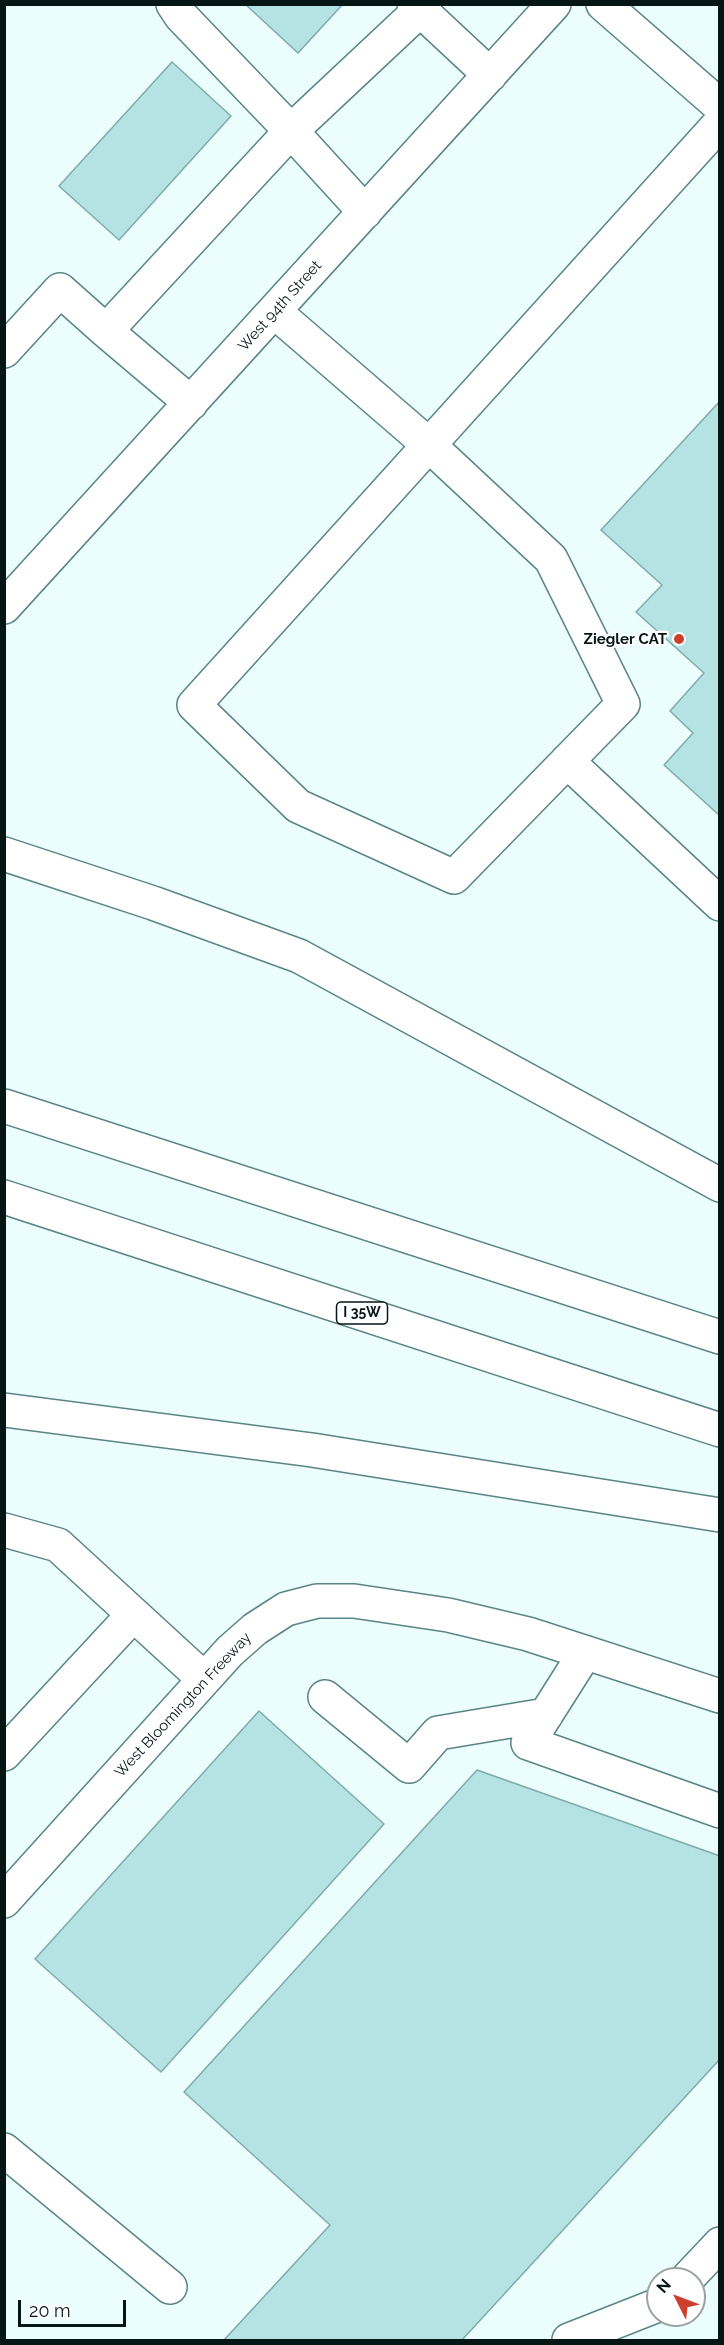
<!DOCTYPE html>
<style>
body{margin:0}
#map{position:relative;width:724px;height:2345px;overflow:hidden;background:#ebfdfd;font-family:Raleway,sans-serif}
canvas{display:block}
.frame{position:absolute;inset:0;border:6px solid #051615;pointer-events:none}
.north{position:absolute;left:646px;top:2267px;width:60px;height:60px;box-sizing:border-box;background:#fff;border:2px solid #9ba2a1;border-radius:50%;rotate:312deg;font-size:16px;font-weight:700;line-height:24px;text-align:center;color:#051615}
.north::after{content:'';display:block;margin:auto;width:21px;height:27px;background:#cb3f2c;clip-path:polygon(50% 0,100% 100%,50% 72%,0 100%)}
.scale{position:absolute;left:18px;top:2300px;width:108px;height:27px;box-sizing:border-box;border:3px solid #051615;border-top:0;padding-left:8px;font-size:18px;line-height:21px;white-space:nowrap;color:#051615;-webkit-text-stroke:4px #fff;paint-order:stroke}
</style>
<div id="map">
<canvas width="724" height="2345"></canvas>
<div class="frame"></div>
<div class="north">N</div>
<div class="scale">20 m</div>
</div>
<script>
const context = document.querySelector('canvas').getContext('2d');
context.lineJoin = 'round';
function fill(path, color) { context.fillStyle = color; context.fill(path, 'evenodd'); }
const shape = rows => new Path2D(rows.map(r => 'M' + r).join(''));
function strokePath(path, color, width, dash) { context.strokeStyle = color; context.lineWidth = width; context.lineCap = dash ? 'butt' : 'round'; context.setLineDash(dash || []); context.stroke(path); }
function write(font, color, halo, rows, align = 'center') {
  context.font = font + ' Raleway,sans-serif'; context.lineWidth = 4.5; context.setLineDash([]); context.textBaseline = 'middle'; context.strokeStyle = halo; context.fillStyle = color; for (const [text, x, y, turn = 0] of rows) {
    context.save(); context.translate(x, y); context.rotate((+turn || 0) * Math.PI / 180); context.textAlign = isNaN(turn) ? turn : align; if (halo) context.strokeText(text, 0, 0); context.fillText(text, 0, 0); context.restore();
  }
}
const building = shape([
 [245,4,343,4,298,53,245,4],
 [172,62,231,116,119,240,59,186,172,62],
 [720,401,720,816,664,765,693,733,670,711,704,673,636,612,662,585,601,530,720,401],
 [259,1711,384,1824,161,2072,35,1959,259,1711],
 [477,1770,720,1856,720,2059,462,2340,224,2340,330,2225,184,2092,477,1770]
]);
fill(building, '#b5e2e2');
strokePath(building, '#7fabaa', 1.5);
const minor = shape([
 [173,4,181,16,291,131,106,331,191,403],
 [414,4,490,75],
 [603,4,720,106],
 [365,212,291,131,420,10],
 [274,311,429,445,720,123],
 [4,351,60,290,106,331],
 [429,445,551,559,623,704,454,877,298,806,194,705,429,445],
 [4,607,554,4],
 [567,761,720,904],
 [4,1530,58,1545,204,1679],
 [585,1653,528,1743,720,1811],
 [325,1697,409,1766,438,1733,546,1715],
 [4,1754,133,1615],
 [4,1901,230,1651,255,1629,286,1609,317,1601,354,1601,448,1615,528,1634,720,1696],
 [4,2150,170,2287],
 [687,2279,720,2244],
 [569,2340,658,2305]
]);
const highway = shape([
 [4,854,153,903,299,956,720,1185],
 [4,1106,720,1337],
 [4,1197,720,1430],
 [4,1410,312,1450,720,1515]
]);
strokePath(minor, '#5b8585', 36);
strokePath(highway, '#5b8585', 36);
strokePath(minor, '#fff', 33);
strokePath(highway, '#fff', 33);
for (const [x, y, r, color] of [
 [679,639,6,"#cb3f2c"]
]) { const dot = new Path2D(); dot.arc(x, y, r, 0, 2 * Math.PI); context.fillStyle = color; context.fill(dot); strokePath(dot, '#fff', 2); }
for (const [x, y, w] of [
 [362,1313,51]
]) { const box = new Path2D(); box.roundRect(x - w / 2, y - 11, w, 22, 4.5); context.fillStyle = '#fff'; context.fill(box); strokePath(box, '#051615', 1.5); }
write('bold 14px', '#051615', null, [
 ["I 35W",362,1313]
]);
write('15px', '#051615', '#fff', [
 ["West 94th Street",280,306,-48],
 ["West Bloomington Freeway",183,1705,-47]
]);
write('bold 15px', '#051615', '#fff', [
 ["Ziegler CAT",667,639]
], 'right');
</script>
